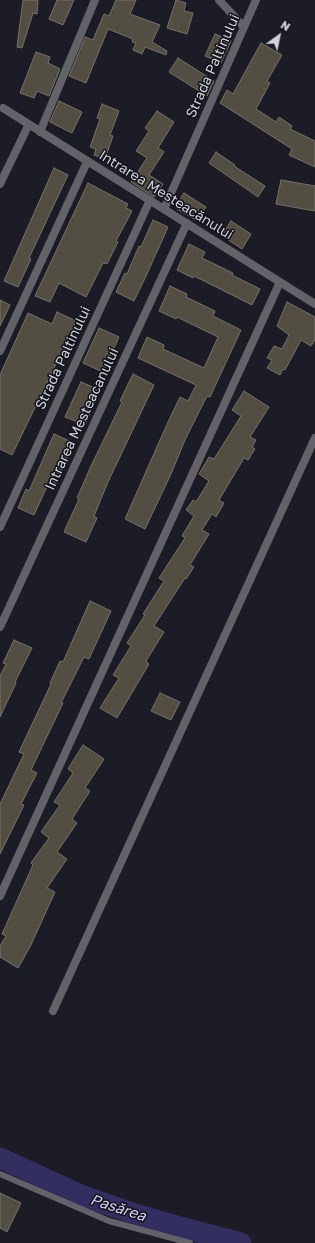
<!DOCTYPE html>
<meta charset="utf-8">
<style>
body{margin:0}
#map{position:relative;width:315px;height:1243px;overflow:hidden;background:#1c1c26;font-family:"Golos Text",sans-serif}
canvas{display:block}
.north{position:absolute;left:259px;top:16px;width:40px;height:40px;-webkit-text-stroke:3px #13131d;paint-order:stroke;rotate:33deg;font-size:11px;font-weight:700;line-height:16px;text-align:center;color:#d2d2d9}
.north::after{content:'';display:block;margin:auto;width:14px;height:18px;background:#d2d2d9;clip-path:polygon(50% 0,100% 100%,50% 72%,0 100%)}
</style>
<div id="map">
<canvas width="315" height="1243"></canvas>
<div class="north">N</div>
</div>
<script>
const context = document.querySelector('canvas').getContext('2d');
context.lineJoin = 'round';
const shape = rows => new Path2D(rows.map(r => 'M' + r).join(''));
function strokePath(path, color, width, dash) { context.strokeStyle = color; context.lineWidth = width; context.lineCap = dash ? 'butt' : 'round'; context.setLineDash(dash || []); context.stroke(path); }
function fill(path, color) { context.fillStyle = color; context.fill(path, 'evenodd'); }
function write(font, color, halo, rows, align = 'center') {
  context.font = font + ' "Golos Text",sans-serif'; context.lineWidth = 3; context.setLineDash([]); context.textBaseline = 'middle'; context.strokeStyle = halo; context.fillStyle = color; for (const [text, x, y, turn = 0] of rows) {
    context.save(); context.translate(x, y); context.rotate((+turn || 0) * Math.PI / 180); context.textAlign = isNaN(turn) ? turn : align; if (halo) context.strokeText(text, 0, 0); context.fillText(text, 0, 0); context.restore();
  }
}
strokePath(shape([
 [0,1158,83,1196,132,1213,180,1227,241,1243]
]), '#332e60', 21);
const building = shape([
 [23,0,38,0,37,14,33,13,22,48,17,47,23,0],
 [57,0,74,0,63,25,49,19,57,0],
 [116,0,136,0,130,14,160,25,152,42,167,51,166,55,145,47,142,54,133,50,136,43,132,42,133,39,108,29,86,83,69,76,85,37,93,40,104,14,109,16,116,0],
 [176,0,186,3,184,11,193,13,187,34,167,28,176,0],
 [215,34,231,41,221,63,205,56,215,34],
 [261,43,282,55,267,81,270,83,256,109,276,122,279,117,292,126,290,129,315,141,315,167,289,155,292,149,220,103,227,90,233,94,261,43],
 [36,52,50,57,48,63,60,69,49,96,37,91,34,98,20,93,36,52],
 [178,58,214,81,207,96,169,72,178,58],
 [59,101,82,112,72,133,50,122,59,101],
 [102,104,119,111,110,135,113,136,105,159,94,155,96,149,90,147,100,119,97,118,102,104],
 [157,111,174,122,158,148,164,152,149,175,163,184,154,197,131,182,147,158,136,151,149,131,145,128,157,111],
 [216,152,235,165,234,166,265,186,258,197,209,163,216,152],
 [54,168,68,175,29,258,31,259,18,287,4,281,54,168],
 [281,180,315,186,315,211,276,204,281,180],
 [88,183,128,204,126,208,132,211,116,241,118,242,107,264,103,263,86,297,59,283,50,302,35,296,88,183],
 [184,193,206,207,201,215,199,214,196,220,177,209,181,202,179,201,184,193],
 [153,220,168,227,147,274,134,301,116,292,125,273,127,274,139,246,141,247,153,220],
 [231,221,251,234,242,249,224,237,226,233,224,232,231,221],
 [189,244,205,252,202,258,233,273,232,275,260,289,252,305,194,276,193,278,177,270,189,244],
 [170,286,187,294,186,297,215,311,213,316,241,330,210,397,207,396,185,440,171,474,145,529,125,519,168,422,180,397,188,401,196,385,138,358,147,337,164,345,163,349,204,368,218,337,177,317,176,319,159,311,170,286],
 [0,300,10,305,0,326,0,300],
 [287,302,315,317,315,340,311,346,301,340,285,370,283,369,280,375,267,368,272,360,267,358,274,346,282,349,289,335,277,326,287,302],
 [57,312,76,321,59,361,58,360,12,455,0,449,0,375,28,313,52,324,57,312],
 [99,328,119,337,103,372,83,363,99,328],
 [133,374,154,385,108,482,94,516,97,518,86,542,64,532,79,499,77,498,91,466,122,402,120,401,133,374],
 [81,382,100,390,85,425,65,417,81,382],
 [244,391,269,407,250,437,256,440,252,447,255,449,248,460,244,458,219,500,224,503,216,517,212,514,202,530,209,534,190,565,194,567,186,579,185,578,154,626,164,632,146,661,149,664,117,718,100,708,119,678,113,675,131,646,127,643,145,615,143,614,164,581,159,578,185,538,182,536,194,516,186,510,193,500,196,502,209,481,199,474,209,457,214,459,241,416,232,410,244,391],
 [54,434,74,443,55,485,49,482,34,515,18,508,26,489,29,491,54,434],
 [90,601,111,611,89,659,84,657,61,703,63,703,31,770,37,773,21,804,24,805,0,854,0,804,24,754,19,752,51,684,50,683,60,661,63,662,90,601],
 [14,640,32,648,15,682,16,683,0,717,0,676,6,664,3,663,14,640],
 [160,693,180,702,171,720,151,711,160,693],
 [83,745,104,759,85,788,90,791,72,819,77,823,57,852,67,859,47,888,55,892,30,947,18,968,0,957,0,946,6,936,2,934,33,865,31,863,49,838,41,832,60,805,54,802,73,773,68,769,83,745],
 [0,1193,21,1203,7,1232,0,1228,0,1193]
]);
fill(building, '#524e42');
strokePath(building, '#777266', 1);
strokePath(shape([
 [0,1174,109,1221,190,1243]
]), '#626268', 6);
strokePath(shape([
 [219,0,244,27],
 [3,108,315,304],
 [40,132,95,0],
 [0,184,29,124],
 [164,209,256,0],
 [0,351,87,162],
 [0,527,150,200],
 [0,627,187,223],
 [0,896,280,282],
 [53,1011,315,438]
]), '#626268', 8);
write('14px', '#d2d2d9', '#13131d', [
 ["Strada Paltinului",213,66,-66],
 ["Intrarea Mesteacănului",166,195,32],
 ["Strada Paltinului",63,358,-65],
 ["Intrarea Mesteacanului",82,419,-65]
]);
write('italic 15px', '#d0d0f1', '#13131d', [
 ["Pasărea",118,1208,18]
]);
</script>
